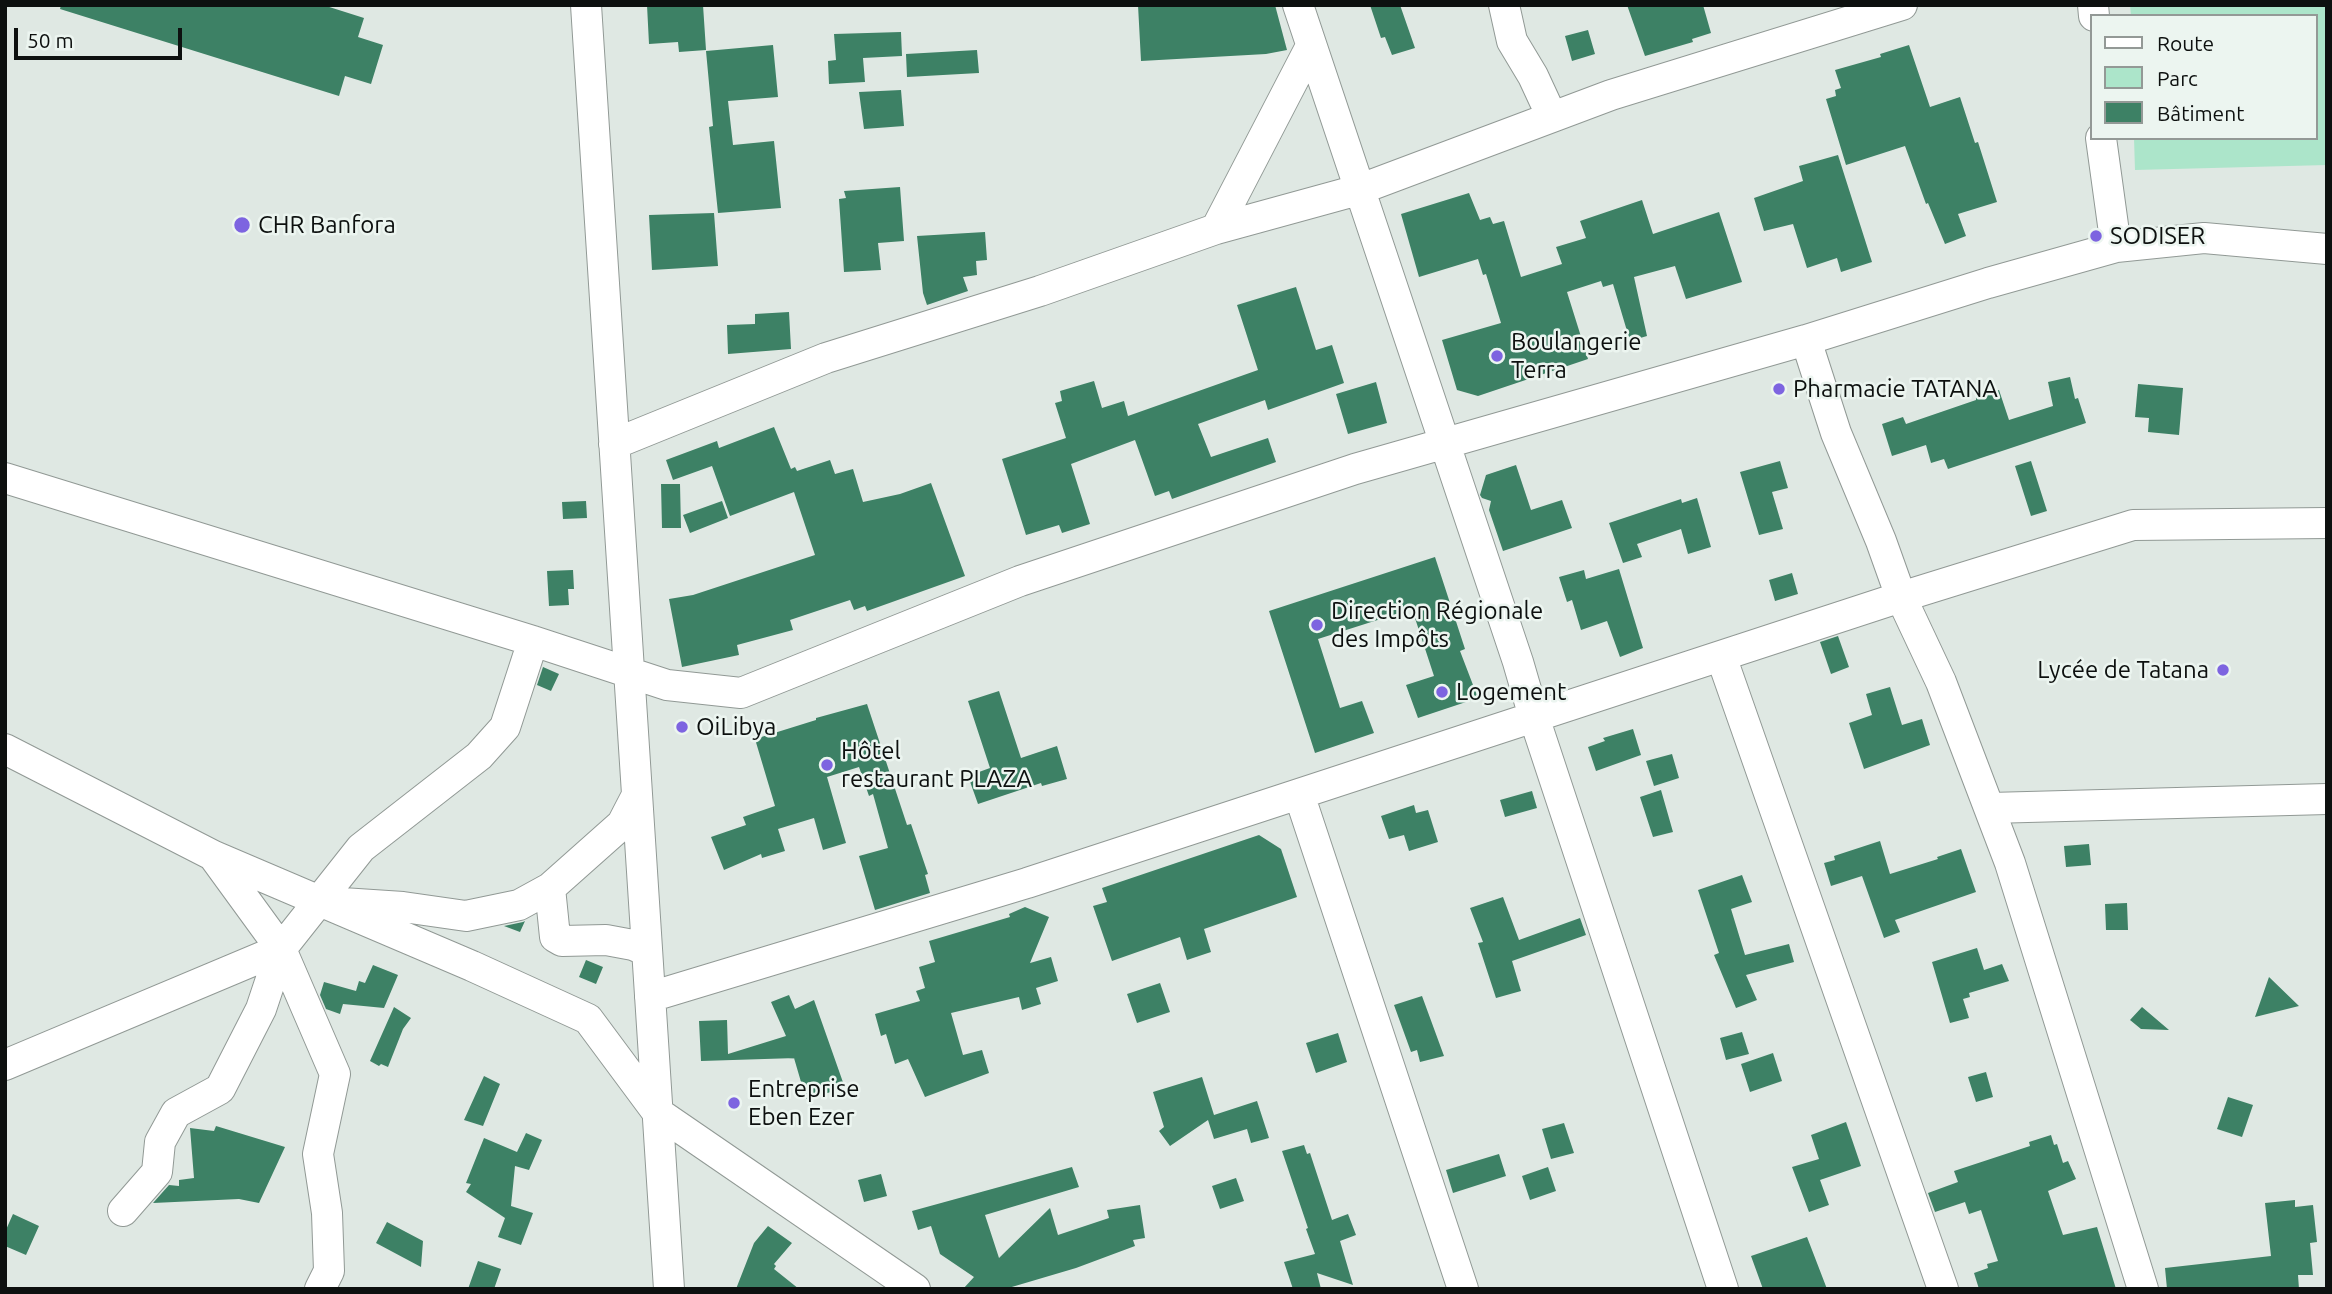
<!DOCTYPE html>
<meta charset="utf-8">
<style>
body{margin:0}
#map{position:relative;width:2332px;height:1294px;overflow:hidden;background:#dfe8e3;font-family:Ubuntu,sans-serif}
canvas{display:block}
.frame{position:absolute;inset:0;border:7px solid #0d100f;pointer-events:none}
.legend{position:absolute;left:2090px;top:14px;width:228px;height:126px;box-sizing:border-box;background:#ecf5f0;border:2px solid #939996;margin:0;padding:9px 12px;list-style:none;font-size:21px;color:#0d100f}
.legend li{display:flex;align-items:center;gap:14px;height:35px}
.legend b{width:35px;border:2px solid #939996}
.scale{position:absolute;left:14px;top:28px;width:168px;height:32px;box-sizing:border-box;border:4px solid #0d100f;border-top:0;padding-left:9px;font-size:21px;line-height:24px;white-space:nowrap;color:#0d100f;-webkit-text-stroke:5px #ecf5f0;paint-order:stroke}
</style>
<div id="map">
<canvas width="2332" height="1294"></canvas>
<div class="frame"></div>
<ul class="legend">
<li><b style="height:9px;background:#fff"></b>Route</li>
<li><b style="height:19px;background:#ace5ca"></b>Parc</li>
<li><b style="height:19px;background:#3d8165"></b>Bâtiment</li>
</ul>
<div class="scale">50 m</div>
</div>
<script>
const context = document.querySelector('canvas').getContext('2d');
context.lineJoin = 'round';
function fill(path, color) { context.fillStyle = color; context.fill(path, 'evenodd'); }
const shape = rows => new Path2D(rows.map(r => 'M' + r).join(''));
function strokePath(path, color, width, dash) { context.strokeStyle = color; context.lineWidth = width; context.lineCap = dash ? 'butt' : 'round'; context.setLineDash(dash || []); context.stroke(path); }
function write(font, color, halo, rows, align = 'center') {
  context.font = font + ' Ubuntu,sans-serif'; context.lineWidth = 5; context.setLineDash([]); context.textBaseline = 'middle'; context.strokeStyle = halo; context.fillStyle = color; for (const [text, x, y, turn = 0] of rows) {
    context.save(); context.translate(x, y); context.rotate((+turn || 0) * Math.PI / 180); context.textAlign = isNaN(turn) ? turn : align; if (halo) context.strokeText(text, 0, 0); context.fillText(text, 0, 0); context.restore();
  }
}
fill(shape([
 [2130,5,2327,5,2327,165,2135,170,2134,138,2316,138,2316,16,2131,16]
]), '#ace5ca');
fill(shape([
 [61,5,323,5,364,18,358,37,383,45,371,84,345,76,339,96,60,9],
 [647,5,703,5,706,50,679,52,678,42,649,44],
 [1138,5,1275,5,1287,50,1266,54,1141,61],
 [1370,5,1400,5,1415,48,1392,55,1385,37,1381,38],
 [1627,5,1703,5,1711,33,1692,39,1693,42,1645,56],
 [1588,30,1595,54,1572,61,1565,36],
 [901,32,902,56,863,58,865,82,829,84,828,61,836,60,834,34],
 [773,45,778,97,728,101,733,145,774,141,781,208,718,213,709,127,713,126,706,51],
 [1909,45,1930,107,1960,97,1975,143,1978,142,1997,202,1958,214,1966,236,1945,244,1928,203,1926,204,1905,146,1846,165,1826,99,1836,96,1835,90,1841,88,1835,70,1881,57,1880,54],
 [977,50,979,73,907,77,906,54],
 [901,90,904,126,864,129,859,92],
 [1838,155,1872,262,1841,272,1837,258,1807,268,1793,224,1764,231,1754,198,1803,181,1799,166],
 [900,187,904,241,878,243,881,270,844,272,839,199,846,198,844,191],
 [1469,193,1480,220,1490,217,1493,224,1504,221,1521,277,1562,264,1556,247,1586,238,1580,221,1642,200,1653,234,1719,212,1742,282,1686,299,1675,266,1634,277,1647,336,1630,341,1613,284,1603,287,1601,281,1567,292,1588,359,1478,396,1457,390,1442,340,1501,323,1486,274,1483,275,1478,259,1419,277,1401,214],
 [714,213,718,266,652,270,649,215],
 [985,232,987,260,976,261,977,275,963,277,968,291,927,305,923,293,917,236],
 [1296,287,1316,350,1332,345,1344,383,1268,410,1265,400,1198,424,1211,457,1268,438,1276,462,1172,499,1169,491,1155,496,1135,440,1071,464,1090,524,1062,533,1059,525,1026,535,1002,459,1066,438,1055,403,1062,401,1060,391,1094,381,1102,408,1124,401,1128,416,1258,370,1237,305],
 [789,312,791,349,728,354,727,325,755,324,755,314],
 [2070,377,2075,399,2078,398,2086,423,1948,469,1944,459,1931,463,1926,445,1892,456,1882,424,1903,417,1906,424,1976,400,1976,397,1999,390,2009,420,2053,406,2048,382],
 [1376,382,1387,423,1348,434,1336,394],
 [2138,384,2183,388,2179,435,2148,432,2149,418,2135,417],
 [774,427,791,469,795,467,797,471,830,460,835,474,853,469,863,502,900,494,931,483,965,576,867,611,865,606,854,610,850,600,790,620,793,630,737,645,739,655,682,667,669,599,693,595,815,555,794,492,730,516,712,466,673,480,666,460,717,441,719,448],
 [1780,461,1788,488,1772,492,1783,529,1759,535,1740,472],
 [2031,461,2047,511,2031,516,2015,466],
 [1516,465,1531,510,1562,500,1572,528,1503,551,1489,510,1491,501,1482,498,1480,495,1486,475],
 [661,484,680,484,681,528,662,528],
 [1697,498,1711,547,1688,554,1681,529,1637,544,1642,557,1623,563,1609,523,1681,499,1682,503],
 [586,501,587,518,563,519,562,502],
 [722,501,728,518,690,533,683,515],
 [1435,557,1465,649,1460,651,1478,698,1418,718,1406,685,1434,676,1412,609,1318,639,1340,708,1362,701,1374,733,1315,753,1269,611],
 [1619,569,1643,648,1620,657,1607,621,1581,630,1572,600,1567,602,1559,577,1584,570,1586,579],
 [573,570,574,589,568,589,569,605,549,606,547,571],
 [1792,573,1798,594,1775,601,1769,580],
 [1838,636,1849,667,1831,674,1820,642],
 [543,667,559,674,551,691,537,685],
 [1890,687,1902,725,1922,719,1930,745,1864,769,1849,723,1872,715,1866,694],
 [999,691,1021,758,1057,746,1067,779,1042,786,1041,783,978,804,968,776,990,768,968,701],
 [867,704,907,825,911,824,928,874,925,875,930,893,875,910,859,856,888,848,873,794,869,796,859,767,827,777,846,843,823,850,814,818,778,829,785,851,762,858,761,854,724,870,711,837,746,825,743,817,775,806,755,739,816,720,816,718],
 [1633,729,1641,755,1596,771,1588,747,1605,741,1603,738],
 [1672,754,1679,778,1654,786,1646,761],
 [1661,790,1673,832,1653,837,1640,797],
 [1532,791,1537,808,1505,817,1500,800],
 [1414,805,1416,813,1428,810,1438,842,1409,851,1404,835,1389,839,1381,816],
 [1259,835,1281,849,1297,897,1204,929,1211,952,1187,960,1180,937,1112,961,1093,906,1107,902,1102,888],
 [1880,841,1890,874,1938,859,1937,857,1961,849,1976,892,1895,920,1900,932,1884,938,1862,876,1831,886,1824,863,1835,860,1834,856],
 [2089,844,2091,865,2066,867,2064,846],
 [1742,875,1752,902,1731,909,1745,955,1789,944,1794,962,1746,975,1757,1000,1736,1008,1714,955,1719,953,1698,890],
 [1503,897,1519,940,1580,918,1586,935,1512,961,1521,991,1496,998,1478,943,1483,942,1470,908],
 [2127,903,2128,930,2106,930,2105,904],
 [1025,907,1049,917,1030,963,1051,957,1058,981,1036,988,1041,1004,1022,1010,1019,997,951,1013,963,1055,982,1050,989,1073,925,1097,908,1059,895,1064,886,1034,881,1036,875,1014,920,1001,916,991,925,988,919,967,935,962,929,941,1010,917,1009,914],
 [525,921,520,932,504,926,523,922],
 [1977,948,1984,970,2002,964,2009,981,1969,993,1970,997,1963,999,1969,1018,1950,1023,1932,962],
 [586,960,603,967,596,984,579,977],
 [373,965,398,975,384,1008,343,1004,340,1014,326,1009,320,995,324,982,356,991,359,981,365,983],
 [2269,977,2299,1006,2255,1017],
 [1160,983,1170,1012,1137,1023,1127,994],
 [789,995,795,1009,814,1000,845,1088,806,1099,794,1058,796,1058,701,1061,699,1021,727,1020,728,1054,786,1036,771,1002],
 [1422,996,1444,1056,1420,1062,1417,1050,1411,1052,1394,1005],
 [394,1007,411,1018,403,1029,388,1067,381,1064,379,1066,370,1061],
 [2142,1007,2169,1030,2141,1029,2130,1020],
 [1742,1032,1749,1054,1726,1060,1720,1038],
 [1338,1033,1347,1062,1316,1073,1306,1043],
 [1773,1053,1782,1081,1750,1092,1741,1064],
 [1986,1072,1993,1097,1976,1102,1968,1077],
 [484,1076,500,1084,483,1126,464,1120],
 [1202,1077,1214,1115,1257,1101,1269,1138,1251,1143,1247,1129,1214,1139,1208,1120,1170,1146,1159,1131,1164,1127,1153,1092],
 [2228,1097,2253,1105,2242,1137,2217,1129],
 [1846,1122,1861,1166,1820,1180,1829,1205,1809,1212,1792,1167,1819,1159,1811,1135],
 [1564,1123,1574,1153,1551,1159,1542,1129],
 [216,1126,285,1147,259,1203,239,1199,153,1203,169,1185,179,1186,179,1180,194,1178,190,1128,214,1131],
 [526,1133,542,1140,529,1170,515,1166,511,1206,533,1213,521,1245,498,1237,505,1218,466,1192,471,1184,466,1183,484,1138,517,1152],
 [2051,1135,2054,1145,2057,1144,2063,1163,2068,1161,2076,1179,2048,1191,2063,1235,2097,1227,2116,1289,1979,1289,1974,1273,1988,1268,1987,1264,1998,1261,1981,1210,1969,1214,1965,1202,1935,1212,1928,1193,1958,1182,1954,1171,2030,1146,2029,1142],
 [1304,1145,1307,1154,1310,1153,1332,1220,1348,1214,1356,1235,1340,1241,1353,1285,1317,1273,1321,1289,1293,1289,1284,1262,1315,1254,1306,1229,1308,1228,1282,1151],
 [1499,1154,1506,1176,1453,1193,1446,1170],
 [1072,1167,1079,1187,985,1215,999,1258,1050,1208,1058,1235,1109,1218,1107,1210,1140,1205,1145,1238,1133,1240,1135,1246,1076,1268,1005,1289,963,1289,974,1277,940,1254,931,1226,918,1230,912,1211],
 [1548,1167,1556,1191,1530,1200,1522,1176],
 [881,1174,887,1196,864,1202,858,1180],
 [1236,1178,1244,1201,1220,1209,1212,1186],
 [2295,1200,2295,1207,2313,1205,2317,1242,2310,1243,2313,1275,2298,1275,2299,1289,2167,1289,2165,1268,2271,1256,2265,1203],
 [13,1214,39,1226,26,1255,5,1246,5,1232],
 [387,1222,423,1241,421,1267,376,1243],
 [768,1226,792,1243,774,1264,776,1266,774,1269,799,1289,736,1289,754,1243],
 [1807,1237,1827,1289,1763,1289,1751,1256],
 [478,1261,501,1269,494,1289,468,1289]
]), '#3d8165');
const minor = shape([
 [586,5,669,1289],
 [1298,5,1518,662,1534,717,1901,597,2133,525,2327,523],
 [1504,5,1512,41,1533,76,1552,117],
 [2093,5,2094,16],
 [1216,229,1311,46],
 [2116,247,2204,238,2327,249],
 [1806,340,1836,433,1881,541,1901,597,1941,682,2010,863,2143,1289],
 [614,444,826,358,1040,291,1216,229,1358,190,1611,95,1902,5],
 [5,478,533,641,667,685,741,693,1020,581,1355,469,1806,340,1988,283,2116,247,2101,138],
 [1721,656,1943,1289],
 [5,749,214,856,472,966,588,1019,657,1112,915,1289],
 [1299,794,1463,1289],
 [1990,808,2327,799],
 [214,857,281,949,335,1074,318,1154,327,1213,329,1271,320,1289],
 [550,888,555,937,562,941,606,940,633,945,647,951],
 [342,903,403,907,466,916,519,905,550,888,622,824,637,795],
 [650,997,1027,883,1534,717,1723,1289],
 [5,1065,281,949],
 [123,1211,157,1172,160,1142,176,1113,220,1089,261,1009,281,949,361,848,479,756,505,727,533,641]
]);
strokePath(minor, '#919995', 32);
strokePath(minor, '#fff', 30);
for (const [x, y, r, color] of [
 [242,225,9,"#7d64e0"],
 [2096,236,7,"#7d64e0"],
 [1497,356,7,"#7d64e0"],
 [1779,389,7,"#7d64e0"],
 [1317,625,7,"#7d64e0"],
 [2223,670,7,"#7d64e0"],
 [1442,692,7,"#7d64e0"],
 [682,727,7,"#7d64e0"],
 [827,765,7,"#7d64e0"],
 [734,1103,7,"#7d64e0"]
]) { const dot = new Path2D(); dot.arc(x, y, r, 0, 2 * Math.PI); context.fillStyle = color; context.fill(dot); strokePath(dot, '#ecf5f0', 2.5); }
write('24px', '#0d100f', '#ecf5f0', [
 ["CHR Banfora",258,225],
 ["SODISER",2110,236],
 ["Boulangerie",1511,342],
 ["Terra",1511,370],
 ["Pharmacie TATANA",1793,389],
 ["Direction Régionale",1331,611],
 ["des Impôts",1331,639],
 ["Lycée de Tatana",2209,670,"right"],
 ["Logement",1456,692],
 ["OiLibya",696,727],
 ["Hôtel",841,751],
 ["restaurant PLAZA",841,779],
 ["Entreprise",748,1089],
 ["Eben Ezer",748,1117]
], 'left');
</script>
